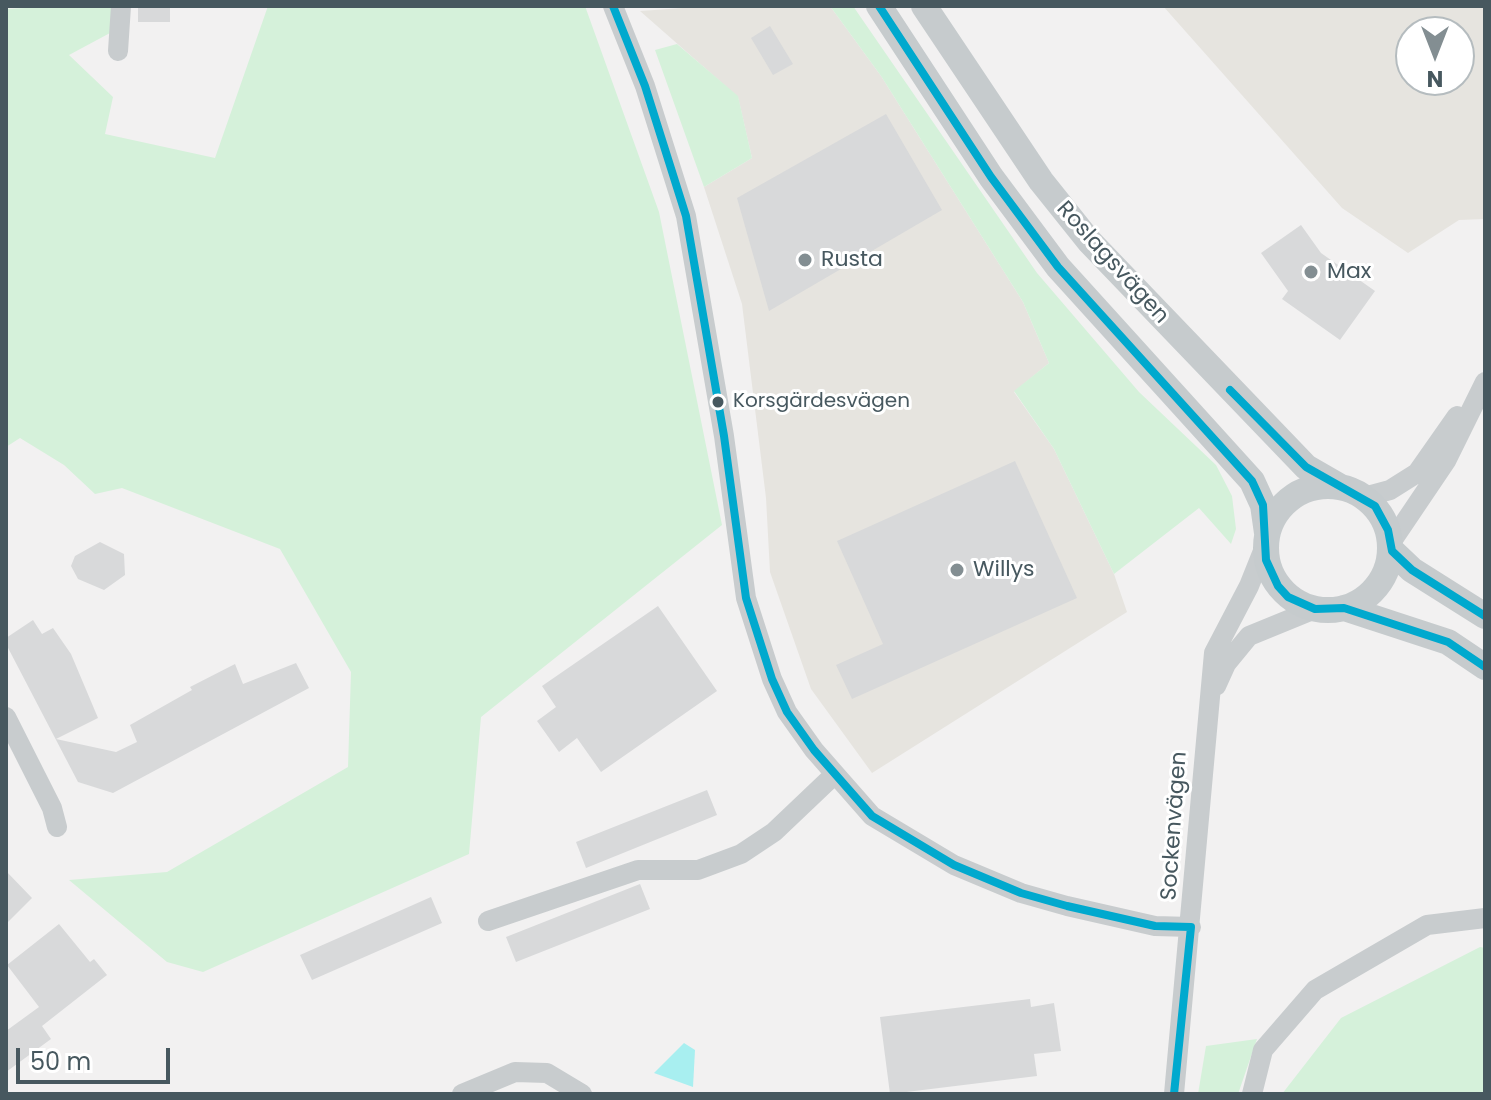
<!DOCTYPE html>
<meta charset="utf-8">
<style>
body{margin:0}
#map{position:relative;width:1491px;height:1100px;overflow:hidden;background:#f2f1f1;font-family:Poppins,sans-serif}
canvas{display:block}
.frame{position:absolute;inset:0;border:8px solid #47585f;pointer-events:none}
.north{position:absolute;left:1395px;top:16px;width:80px;height:80px;box-sizing:border-box;background:#fff;border:2px solid #b5bcbf;border-radius:50%;rotate:180deg;font-size:22px;font-weight:700;line-height:32px;text-align:center;color:#47585f}
.north::after{content:'';display:block;margin:auto;width:28px;height:36px;background:#838e92;clip-path:polygon(50% 0,100% 100%,50% 72%,0 100%)}
.scale{position:absolute;left:16px;top:1048px;width:154px;height:36px;box-sizing:border-box;border:4px solid #47585f;border-top:0;padding-left:10px;font-size:24px;line-height:28px;white-space:nowrap;color:#47585f;-webkit-text-stroke:6px #fff;paint-order:stroke}
</style>
<div id="map">
<canvas width="1491" height="1100"></canvas>
<div class="frame"></div>
<div class="north">N</div>
<div class="scale">50 m</div>
</div>
<script>
const context = document.querySelector('canvas').getContext('2d');
context.lineJoin = 'round';
function fill(path, color) { context.fillStyle = color; context.fill(path, 'evenodd'); }
const shape = rows => new Path2D(rows.map(r => 'M' + r).join(''));
function strokePath(path, color, width, dash) { context.strokeStyle = color; context.lineWidth = width; context.lineCap = dash ? 'butt' : 'round'; context.setLineDash(dash || []); context.stroke(path); }
function write(font, color, halo, rows, align = 'center') {
  context.font = font + ' Poppins,sans-serif'; context.lineWidth = 6; context.setLineDash([]); context.textBaseline = 'middle'; context.strokeStyle = halo; context.fillStyle = color; for (const [text, x, y, turn = 0] of rows) {
    context.save(); context.translate(x, y); context.rotate((+turn || 0) * Math.PI / 180); context.textAlign = isNaN(turn) ? turn : align; if (halo) context.strokeText(text, 0, 0); context.fillText(text, 0, 0); context.restore();
  }
}
fill(shape([
 [711,6,830,6,881,76,1023,302,1049,363,1014,392,1054,449,1114,574,1127,612,872,773,811,689,770,572,766,498,742,304,704,187,752,158,738,97,640,11],
 [1163,6,1485,6,1485,219,1459,220,1408,253,1342,208],
 [1411,32,1459,32,1459,80,1411,80]
]), '#e6e4df');
fill(shape([
 [62,6,114,6,110,33,69,55,113,97,105,134,215,158,268,6,585,6,659,212,722,525,481,717,469,854,203,972,167,962,69,880,167,872,348,767,351,672,280,549,122,488,95,494,64,465,20,438,6,447,6,9],
 [830,6,853,6,1037,273,1139,392,1216,465,1232,496,1236,529,1231,544,1199,508,1114,574,1054,449,1014,391,1049,363,1023,302,881,76],
 [677,44,738,96,752,158,704,187,655,50],
 [1480,947,1485,948,1485,1094,1282,1094,1341,1018],
 [1257,1039,1238,1094,1198,1094,1206,1046]
]), '#d5f1da');
fill(shape([
 [684,1043,695,1050,693,1087,654,1073]
]), '#a8eff0');
fill(shape([
 [138,6,170,6,170,22,138,22],
 [770,26,793,64,773,75,751,38],
 [886,114,942,210,769,311,737,198],
 [1301,225,1321,253,1375,291,1340,340,1282,299,1288,291,1261,253],
 [1015,461,1077,598,852,699,836,665,883,644,837,541],
 [100,542,124,554,125,575,104,590,78,579,71,566,75,556],
 [658,606,717,691,601,772,577,738,559,752,537,721,556,707,542,686],
 [33,620,42,634,53,628,71,654,98,718,56,739,116,752,137,742,130,725,192,690,190,687,235,664,243,684,296,663,309,688,113,793,78,782,6,644,6,638],
 [707,790,717,815,586,868,576,842],
 [6,871,32,898,6,924],
 [640,884,650,909,516,962,506,937],
 [431,897,442,923,312,980,300,955],
 [59,924,90,962,94,959,107,975,42,1026,51,1039,6,1072,6,1031,39,1007,7,965],
 [1030,999,1031,1007,1054,1003,1061,1051,1034,1054,1037,1076,890,1094,880,1017]
]), '#d8d9da');
strokePath(shape([
 [613,6,645,86,686,216,724,436,746,598,772,679,787,712,814,750,872,816,954,865,1021,893,1067,906,1155,926,1191,927],
 [118,51,121,6],
 [1364,497,1390,490,1417,473,1457,416],
 [1390,544,1446,461,1485,382],
 [1216,686,1226,664,1249,636,1315,609],
 [6,717,52,808,57,827],
 [488,921,638,870,698,870,741,854,774,832,835,774],
 [462,1094,515,1072,547,1073,582,1094],
 [1174,1094,1214,653,1249,586,1265,546],
 [1252,1094,1263,1050,1315,990,1427,925,1485,918]
]), '#c8ccce', 20);
strokePath(shape([
 [879,6,991,177,1058,267,1252,481,1263,505,1267,533],
 [924,6,1041,181,1089,241,1306,467,1339,486],
 '1266 548a62 62 0 1 1 124 0a62 62 0 1 1-124 0Z',
 [1392,551,1412,570,1485,616],
 [1344,608,1448,642,1485,667]
]), '#c6cbcd', 26);
strokePath(shape([
 [613,6,645,86,686,216,724,436,746,598,772,679,787,712,814,750,872,816,954,865,1021,893,1067,906,1155,926,1191,927],
 [879,6,991,177,1058,267,1252,481,1263,505,1266,560,1278,586,1288,597,1315,609,1344,608,1448,642,1485,667],
 [1230,390,1306,467,1375,506,1388,530,1392,551,1412,570,1485,616],
 [1174,1094,1191,927]
]), '#00a9ce', 8);
for (const [x, y, r, color] of [
 [805,260,8,"#838e92"],
 [1311,272,8,"#838e92"],
 [718,402,7,"#47585f"],
 [957,570,8,"#838e92"]
]) { const dot = new Path2D(); dot.arc(x, y, r, 0, 2 * Math.PI); context.fillStyle = color; context.fill(dot); strokePath(dot, '#fff', 3); }
write('20px', '#47585f', '#fff', [
 ["Korsgärdesvägen",733,402]
], 'left');
write('22px', '#47585f', '#fff', [
 ["Rusta",821,260],
 ["Max",1327,272],
 ["Willys",973,570]
], 'left');
write('22px', '#47585f', '#fff', [
 ["Roslagsvägen",1112,263,48],
 ["Sockenvägen",1175,826,-86]
]);
</script>
